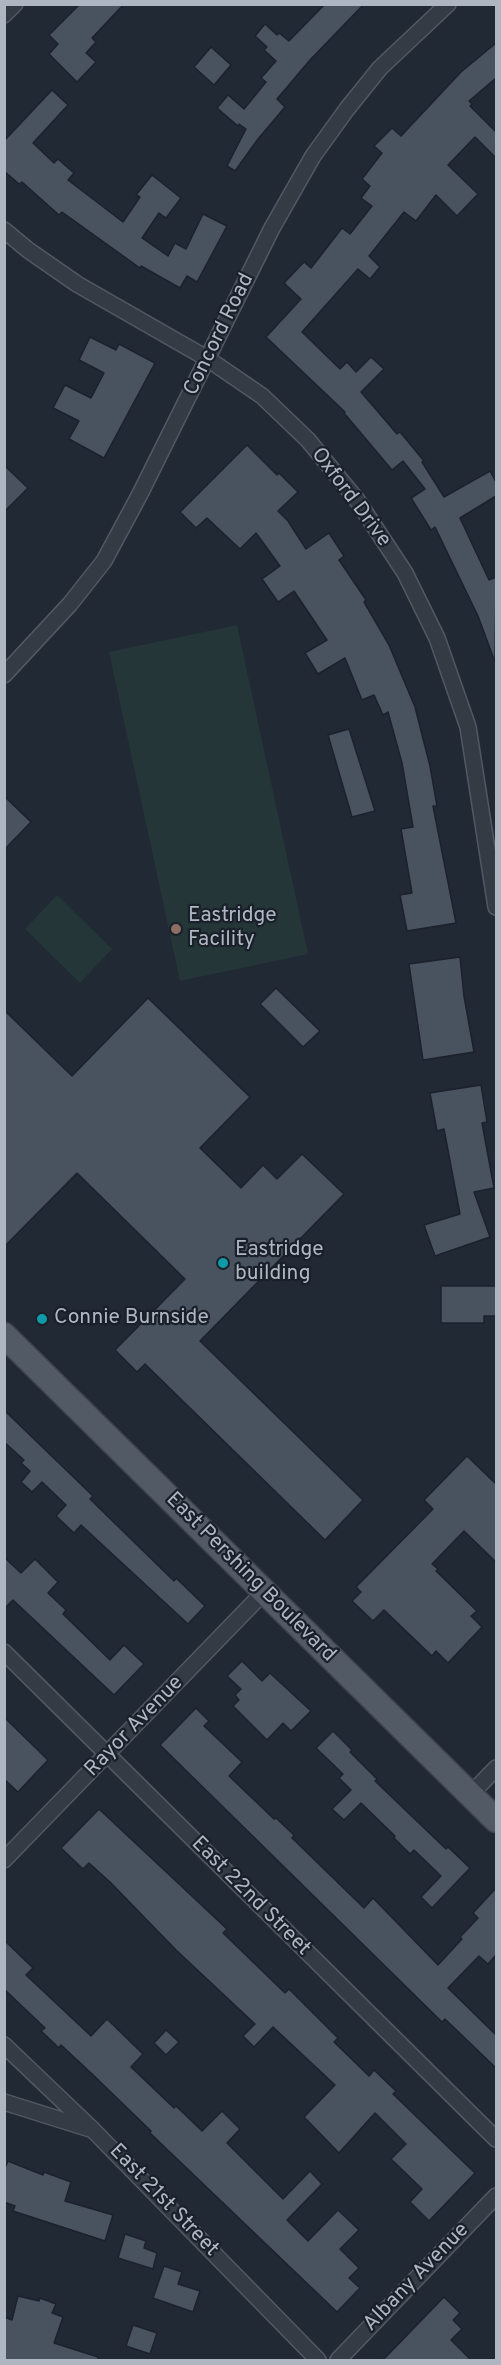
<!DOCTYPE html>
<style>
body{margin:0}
#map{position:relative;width:501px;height:2365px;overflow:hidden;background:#212935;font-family:Overpass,sans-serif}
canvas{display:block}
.frame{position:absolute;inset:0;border:6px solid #aeb6c2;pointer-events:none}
</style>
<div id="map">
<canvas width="501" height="2365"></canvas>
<div class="frame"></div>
</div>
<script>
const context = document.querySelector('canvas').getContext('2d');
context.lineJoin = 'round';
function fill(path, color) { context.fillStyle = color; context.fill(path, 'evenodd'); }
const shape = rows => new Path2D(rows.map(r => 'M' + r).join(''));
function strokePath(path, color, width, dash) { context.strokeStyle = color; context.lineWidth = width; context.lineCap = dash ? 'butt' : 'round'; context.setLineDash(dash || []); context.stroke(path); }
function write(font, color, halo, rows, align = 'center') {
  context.font = font + ' Overpass,sans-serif'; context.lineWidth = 4.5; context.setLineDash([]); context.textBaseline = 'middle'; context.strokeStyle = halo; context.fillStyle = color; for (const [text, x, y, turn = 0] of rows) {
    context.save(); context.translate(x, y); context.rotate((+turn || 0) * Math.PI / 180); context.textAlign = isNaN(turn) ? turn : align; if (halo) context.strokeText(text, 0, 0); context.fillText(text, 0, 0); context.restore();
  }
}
fill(shape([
 [237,625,308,954,180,981,109,652],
 [57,895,112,949,80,983,25,929]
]), '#243637');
const building = shape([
 [80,4,124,4,92,38,96,42,86,53,96,62,77,82,49,54,58,44,49,35,80,4],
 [325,4,364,4,310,60,277,99,285,107,258,139,235,171,227,166,246,129,239,124,238,126,217,108,228,95,244,109,266,82,261,78,276,61,264,50,267,47,255,36,265,24,277,35,279,33,289,41,325,4],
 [496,43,496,78,469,101,472,104,470,106,496,132,496,158,475,137,448,165,478,194,457,216,436,195,416,221,404,212,369,256,380,267,370,279,358,269,302,332,340,369,347,362,356,372,371,357,384,369,361,392,397,434,400,432,424,461,422,462,444,497,490,471,496,482,496,496,460,518,489,580,496,577,495,662,478,616,435,527,431,530,411,498,425,489,403,461,392,470,344,413,345,412,266,337,301,299,284,283,304,262,311,268,342,228,350,234,372,206,361,198,370,186,362,179,382,153,374,146,392,128,401,136,461,72,496,43],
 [211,47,231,65,214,85,194,67,211,47],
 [52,90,68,105,33,143,54,163,58,159,74,173,68,180,123,222,140,197,136,195,152,175,181,198,166,218,159,213,142,238,168,256,175,243,186,249,203,214,227,226,197,282,187,276,180,288,141,266,140,268,62,212,59,215,22,182,19,184,4,171,4,141,52,90],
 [90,337,116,350,119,344,155,363,104,458,69,439,79,421,53,408,65,385,91,398,104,373,79,360,90,337],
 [247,445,277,475,279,473,298,492,278,511,288,521,306,549,329,533,344,556,339,560,366,600,364,602,389,645,415,707,430,766,437,806,433,806,456,923,407,931,400,895,412,893,401,829,413,827,402,763,388,712,383,715,374,695,362,700,345,658,318,674,305,653,327,640,294,591,278,602,262,579,280,566,256,533,240,549,207,518,196,528,180,512,247,445],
 [4,465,28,488,4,512,4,465],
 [349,729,375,811,352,817,328,735,349,729],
 [4,796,31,822,4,850,4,796],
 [460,957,464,996,474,1052,423,1060,409,964,460,957],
 [276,988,320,1031,303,1047,260,1004,276,988],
 [148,998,250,1097,200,1148,241,1188,263,1165,277,1179,302,1154,344,1194,200,1341,363,1500,325,1540,145,1364,137,1372,115,1350,185,1279,77,1173,4,1247,4,1010,72,1076,148,998],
 [481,1085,487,1122,482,1123,494,1188,474,1192,490,1237,435,1256,424,1225,460,1214,444,1129,437,1131,430,1093,481,1085],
 [441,1286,496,1286,496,1316,484,1316,484,1323,441,1323,441,1286],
 [4,1410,93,1496,90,1499,174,1581,176,1578,205,1606,188,1624,81,1525,74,1533,56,1516,66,1505,42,1482,32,1492,21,1482,30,1471,21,1463,24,1460,4,1442,4,1410],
 [467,1456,496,1484,496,1562,464,1531,432,1564,438,1569,436,1571,477,1611,471,1616,482,1627,448,1663,436,1651,432,1656,384,1610,373,1621,352,1601,361,1592,356,1587,433,1509,424,1500,467,1456],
 [4,1557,21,1573,35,1559,58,1582,48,1593,66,1610,63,1614,110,1660,124,1645,144,1664,114,1695,13,1600,4,1609,4,1557],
 [242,1661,262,1681,270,1673,311,1711,291,1731,283,1723,267,1740,233,1706,239,1700,235,1695,241,1689,227,1676,242,1661],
 [196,1708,209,1721,204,1726,242,1762,229,1776,274,1819,276,1818,294,1835,292,1838,364,1908,373,1898,438,1965,462,1939,460,1937,478,1918,473,1913,496,1888,496,1955,488,1964,479,1956,448,1988,496,2035,496,2068,445,2019,442,2022,160,1745,196,1708],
 [4,1717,48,1760,18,1792,4,1779,4,1717],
 [333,1731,352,1750,350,1752,377,1779,375,1781,446,1849,448,1847,470,1868,432,1908,421,1897,441,1876,414,1850,410,1854,394,1838,395,1836,361,1803,344,1820,332,1809,351,1790,339,1778,343,1774,316,1748,333,1731],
 [99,1809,227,1929,223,1933,285,1993,289,1989,338,2038,334,2042,369,2076,374,2070,396,2091,393,2094,475,2173,429,2221,410,2202,422,2189,391,2159,406,2144,375,2113,339,2153,304,2117,335,2085,273,2027,254,2047,243,2036,255,2024,176,1950,111,1883,89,1863,83,1869,61,1848,99,1809],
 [4,1940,33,1968,26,1975,91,2036,107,2019,143,2054,131,2067,174,2108,176,2106,202,2131,222,2111,240,2129,227,2143,283,2199,310,2171,322,2184,287,2220,308,2241,338,2210,359,2230,340,2249,359,2268,349,2278,360,2288,337,2312,150,2133,151,2131,90,2072,61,2045,59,2048,41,2031,45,2028,4,1989,4,1940],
 [166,2030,179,2042,166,2055,154,2043,166,2030],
 [8,2161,43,2175,44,2172,71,2182,65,2201,113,2215,105,2241,13,2211,15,2206,4,2202,4,2170,8,2161],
 [125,2234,146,2241,144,2248,157,2253,153,2269,118,2258,125,2234],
 [164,2266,182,2272,178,2284,200,2291,193,2312,153,2298,164,2266],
 [18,2296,39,2301,40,2298,56,2304,52,2313,63,2317,54,2343,98,2357,98,2361,4,2361,4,2317,12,2320,18,2296],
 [444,2297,460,2313,453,2320,462,2329,451,2340,472,2361,382,2361,444,2297],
 [133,2325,157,2333,150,2354,126,2346,133,2325]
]);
fill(building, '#495360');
strokePath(building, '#1c222c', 1.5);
const street = shape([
 [4,15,15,4],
 [4,230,28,250,77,284,208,359,262,396,308,440,357,500,405,573,437,638,468,727,496,907],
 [4,675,70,604,104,561,140,494,272,228,313,156,347,109,380,68,448,4],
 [4,1652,496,2139],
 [471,1794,496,1768],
 [4,1860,264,1592],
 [4,2045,93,2130,318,2360],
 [4,2102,90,2129],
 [338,2360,496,2196]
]);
const primary = shape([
 [4,1335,496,1820]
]);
strokePath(street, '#515963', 18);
strokePath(primary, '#3d444f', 27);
strokePath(street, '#343b45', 15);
strokePath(primary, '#525a65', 24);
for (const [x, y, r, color] of [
 [176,929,6,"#8d6e63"],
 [223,1263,6,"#0f9aa8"],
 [42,1319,6,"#0f9aa8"]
]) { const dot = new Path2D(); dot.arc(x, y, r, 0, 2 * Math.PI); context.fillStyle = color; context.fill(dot); strokePath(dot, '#1a202a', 2); }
write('21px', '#aeb6c2', '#1a202a', [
 ["Concord Road",220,335,-64],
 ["Oxford Drive",350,498,53],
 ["East Pershing Boulevard",250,1578,45],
 ["Rayor Avenue",135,1727,-46],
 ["East 22nd Street",250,1897,45],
 ["East 21st Street",163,2201,46],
 ["Albany Avenue",417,2278,-46]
]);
write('21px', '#aeb6c2', '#1a202a', [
 ["Eastridge",188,917],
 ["Facility",188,941],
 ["Eastridge",235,1251],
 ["building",235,1275],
 ["Connie Burnside",54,1319]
], 'left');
</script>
